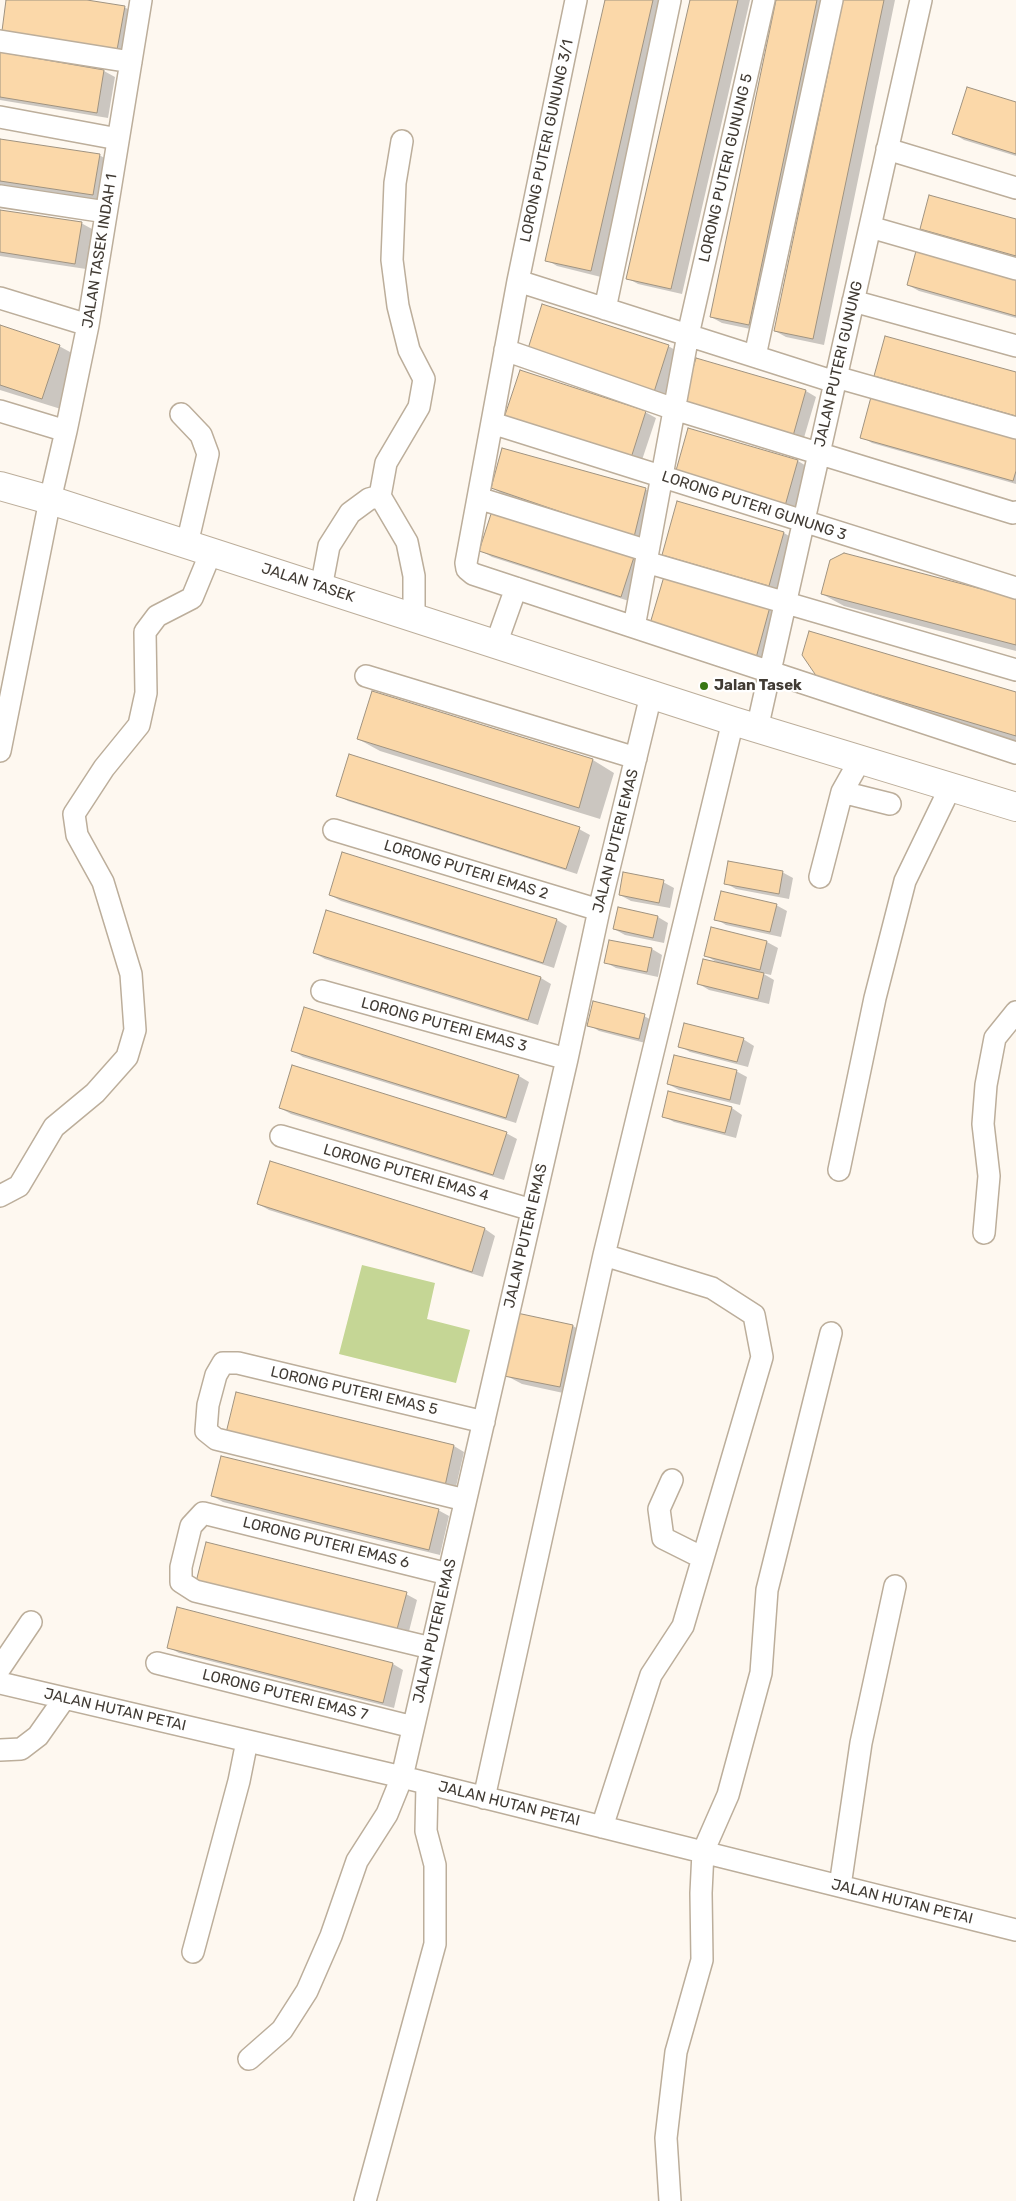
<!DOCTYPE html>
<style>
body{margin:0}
canvas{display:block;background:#fef8f0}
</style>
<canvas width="1016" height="2201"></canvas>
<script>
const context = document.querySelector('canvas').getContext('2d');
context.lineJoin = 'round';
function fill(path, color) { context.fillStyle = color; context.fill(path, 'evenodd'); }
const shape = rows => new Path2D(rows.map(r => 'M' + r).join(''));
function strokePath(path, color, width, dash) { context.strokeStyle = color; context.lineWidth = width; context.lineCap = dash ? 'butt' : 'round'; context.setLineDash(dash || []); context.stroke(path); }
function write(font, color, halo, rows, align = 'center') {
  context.font = font + ' Rubik,sans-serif'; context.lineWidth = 4.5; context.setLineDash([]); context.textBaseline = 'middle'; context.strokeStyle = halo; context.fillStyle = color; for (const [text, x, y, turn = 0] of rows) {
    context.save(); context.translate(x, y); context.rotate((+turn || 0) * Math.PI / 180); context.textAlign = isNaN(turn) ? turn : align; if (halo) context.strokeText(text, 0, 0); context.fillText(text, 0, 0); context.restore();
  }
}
fill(shape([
 [362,1265,435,1283,427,1319,470,1330,456,1383,339,1354]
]), '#c5d695');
fill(shape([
 [8,0,79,0,124,7,135,13,128,55],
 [606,0,665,0,601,277,557,266,547,260],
 [691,0,750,0,682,294,638,284,627,278],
 [777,0,829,0,760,331,722,323,711,317],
 [844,0,895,0,824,345,786,337,775,331],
 [0,53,104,71,115,77,108,118,0,100],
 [1016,103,1016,156,964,140,954,134],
 [0,140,99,155,110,161,104,201,0,185],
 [0,211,81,223,92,229,86,269,0,256],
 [1016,220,1016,258,932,235,921,229],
 [1016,280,1016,318,919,291,908,285],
 [0,327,59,346,81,358,64,410,0,390],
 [668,346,679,352,664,397,539,357],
 [696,359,806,391,816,397,803,441,694,409],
 [1016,373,1016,418,886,382,876,376],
 [645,412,656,418,641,463,516,423],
 [689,430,798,461,808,467,796,511,687,480],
 [862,437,1016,439,1016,484,872,443],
 [492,488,645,489,656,495,645,542,503,494],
 [784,533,794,539,779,591,674,561,663,555],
 [481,551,634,558,644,564,632,602,492,557],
 [665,574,781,611,767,663,650,627],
 [822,594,1016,599,1016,651,844,606],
 [803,655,1016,694,1016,741,840,689],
 [373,692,593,760,614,773,600,819,380,751,358,739],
 [337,795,579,829,590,835,577,874,348,801],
 [343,853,557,920,567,926,554,968,341,901,330,895],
 [782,872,793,878,789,899,736,889,725,883],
 [663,882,674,888,670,908,631,901,620,895],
 [776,905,787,911,781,937,726,925,716,919],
 [619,909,658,917,668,923,664,943,625,935,614,929],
 [327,912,541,978,551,984,538,1025,325,959,314,953],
 [712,928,767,942,778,948,771,975,762,973,774,980,769,1004,709,990,699,984,718,963,705,955],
 [652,949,662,955,658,977,616,968,605,962],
 [644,1016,655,1022,649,1044,599,1031,589,1025],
 [743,1039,754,1046,748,1067,690,1052,679,1046],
 [292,1050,519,1076,529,1082,516,1123,303,1057],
 [736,1071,747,1077,740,1105,679,1090,668,1084],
 [669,1093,732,1108,742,1115,736,1138,674,1122,663,1116],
 [280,1108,506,1133,517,1139,504,1180,291,1114],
 [271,1163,485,1229,495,1236,483,1277,269,1210,258,1204],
 [573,1326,589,1336,577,1396,522,1384,505,1375],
 [237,1394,454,1446,464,1452,455,1491],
 [212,1496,438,1510,449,1516,440,1555,223,1502],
 [208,1588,406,1594,417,1600,407,1639],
 [168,1647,393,1664,403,1670,394,1708,179,1653]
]), '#0003');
const building = shape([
 [6,0,87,0,125,6,117,50,2,31,6,0],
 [605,0,653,0,591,271,545,261,605,0],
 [690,0,738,0,671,289,626,279,690,0],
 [776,0,817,0,749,325,710,317,776,0],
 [843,0,884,0,813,339,774,331,843,0],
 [0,52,104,70,97,113,0,97,0,52],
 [967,87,1016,102,1016,154,952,134,967,87],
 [0,139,100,154,93,195,0,181,0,139],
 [929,195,1016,219,1016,256,920,229,929,195],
 [0,210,82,222,75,264,0,252,0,210],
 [916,251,1016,279,1016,316,907,285,916,251],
 [542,304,669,345,654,392,527,352,542,304],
 [0,325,60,345,42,399,0,385,0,325],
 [885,336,1016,372,1016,416,874,376,885,336],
 [696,358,806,390,793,436,682,404,696,358],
 [520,370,646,411,631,458,504,418,520,370],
 [871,397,1016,437,1016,471,1013,481,860,438,871,397],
 [688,428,798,460,785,506,675,474,688,428],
 [502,448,646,488,634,537,491,488,502,448],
 [677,501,784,532,769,586,662,555,677,501],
 [492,511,634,557,621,597,479,551,492,511],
 [844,553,1016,598,1016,645,821,594,830,560,844,553],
 [665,573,771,603,756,658,649,627,665,573],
 [809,631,1016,692,1016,736,817,677,802,655,809,631],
 [372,691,593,759,579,808,357,739,372,691],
 [349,754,580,827,566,869,336,796,349,754],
 [342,852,557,919,543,963,329,895,342,852],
 [728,861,783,871,779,894,724,884,728,861],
 [623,872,664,880,659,903,619,895,623,872],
 [721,891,777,904,770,932,714,920,721,891],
 [618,907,658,916,653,938,613,929,618,907],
 [326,910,541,977,528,1020,313,953,326,910],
 [711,927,767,941,760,970,704,956,711,927],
 [609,940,652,948,647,972,604,963,609,940],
 [703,959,764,973,758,999,697,984,703,959],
 [593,1001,645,1014,639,1039,587,1026,593,1001],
 [304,1007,519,1075,506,1118,291,1051,304,1007],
 [684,1023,744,1038,737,1062,678,1047,684,1023],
 [674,1055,737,1070,730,1100,667,1084,674,1055],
 [292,1065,507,1132,493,1175,279,1108,292,1065],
 [668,1091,732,1107,725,1133,662,1117,668,1091],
 [270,1161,485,1228,472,1272,257,1204,270,1161],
 [517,1313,573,1325,560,1387,504,1376,517,1313],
 [236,1392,454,1445,445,1486,226,1433,236,1392],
 [221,1456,439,1509,429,1550,211,1496,221,1456],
 [206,1542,407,1592,396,1633,196,1582,206,1542],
 [177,1607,393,1663,383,1703,167,1648,177,1607]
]);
fill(building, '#fbd8a9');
strokePath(building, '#a09380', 1);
const minor = shape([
 [576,0,518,281,466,563,467,569,473,574,1016,753],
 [0,41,131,62],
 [0,117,118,139],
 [402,141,395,183,392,260,398,306,409,350,424,379,419,407,386,463,380,496,407,542,414,576,414,618],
 [887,149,1016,188],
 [0,196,106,212],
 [870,227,1016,269],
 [518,281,835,382],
 [0,298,88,325],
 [853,301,1016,346],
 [605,309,670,0],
 [505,350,674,409,1013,513,1016,512],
 [755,356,832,0],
 [836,377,1016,428],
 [0,411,66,431],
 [181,414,201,435,208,454,187,544],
 [492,423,1016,588],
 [478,498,648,551],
 [646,562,1016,670],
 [321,588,329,546,350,513,369,499,380,496],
 [634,627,688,335,764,0],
 [496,644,516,588],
 [366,676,636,758],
 [757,729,921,0],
 [0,751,50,500,66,431,88,325,141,0],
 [842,792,890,804],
 [334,830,599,910],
 [820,877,842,792,860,760],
 [322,991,567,1059],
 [281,1136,532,1210],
 [839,1170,875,998,905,881,950,788],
 [0,1196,19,1186,54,1127,95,1093,127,1057,135,1030,131,974,103,882,77,835,74,814,104,768,139,725,146,693,145,632,157,616,192,598,211,552],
 [984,1233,989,1176,983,1124,986,1085,995,1038,1016,1012],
 [672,1480,659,1509,663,1538,703,1558],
 [465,1500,216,1439,206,1431,208,1405,216,1375,223,1363,238,1363,484,1422],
 [431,1648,195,1591,181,1582,181,1567,191,1526,203,1513,448,1574],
 [157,1663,413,1727],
 [0,1668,31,1622],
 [0,1683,402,1777,1016,1930],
 [0,1750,21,1749,38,1736,64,1699],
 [484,1798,604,1255,733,721],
 [602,1827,651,1675,683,1626,762,1357,754,1315,712,1288,604,1255],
 [840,1886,861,1743,895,1586],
 [193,1952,239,1781,247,1741],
 [249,2059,282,2030,307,1991,331,1936,357,1861,387,1814,402,1777,567,1059,599,910,651,695],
 [365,2201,435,1944,435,1865,426,1831,427,1784],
 [670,2201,666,2138,676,2052,702,1960,701,1893,703,1852,728,1795,761,1673,767,1590,831,1333]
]);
const major = shape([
 [0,486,50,500,733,721,1016,807]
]);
strokePath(minor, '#bcae9b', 24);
strokePath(major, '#bcae9b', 30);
strokePath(minor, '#fff', 21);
strokePath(major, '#fff', 28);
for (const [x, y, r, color] of [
 [704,686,5,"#377714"]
]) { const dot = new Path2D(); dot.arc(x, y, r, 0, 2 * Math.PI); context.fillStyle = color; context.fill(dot); strokePath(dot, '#fff', 2); }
write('15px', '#413b34', '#fff', [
 ["LORONG PUTERI GUNUNG 3/1",547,141,-78],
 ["LORONG PUTERI GUNUNG 5",726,168,-77],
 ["JALAN TASEK INDAH 1",100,251,-81],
 ["JALAN PUTERI GUNUNG",839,364,-77],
 ["LORONG PUTERI GUNUNG 3",754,506,18],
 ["JALAN TASEK",308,583,18],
 ["JALAN PUTERI EMAS",616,841,-76],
 ["LORONG PUTERI EMAS 2",466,870,17],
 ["LORONG PUTERI EMAS 3",444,1025,15],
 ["LORONG PUTERI EMAS 4",406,1173,16],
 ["JALAN PUTERI EMAS",526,1236,-77],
 ["LORONG PUTERI EMAS 5",354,1391,13],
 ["LORONG PUTERI EMAS 6",326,1543,14],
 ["JALAN PUTERI EMAS",435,1631,-77],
 ["LORONG PUTERI EMAS 7",285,1695,14],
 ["JALAN HUTAN PETAI",115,1710,13],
 ["JALAN HUTAN PETAI",509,1804,14],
 ["JALAN HUTAN PETAI",902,1902,14]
]);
write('bold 15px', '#413b34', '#fff', [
 ["Jalan Tasek",714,686]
], 'left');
</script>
